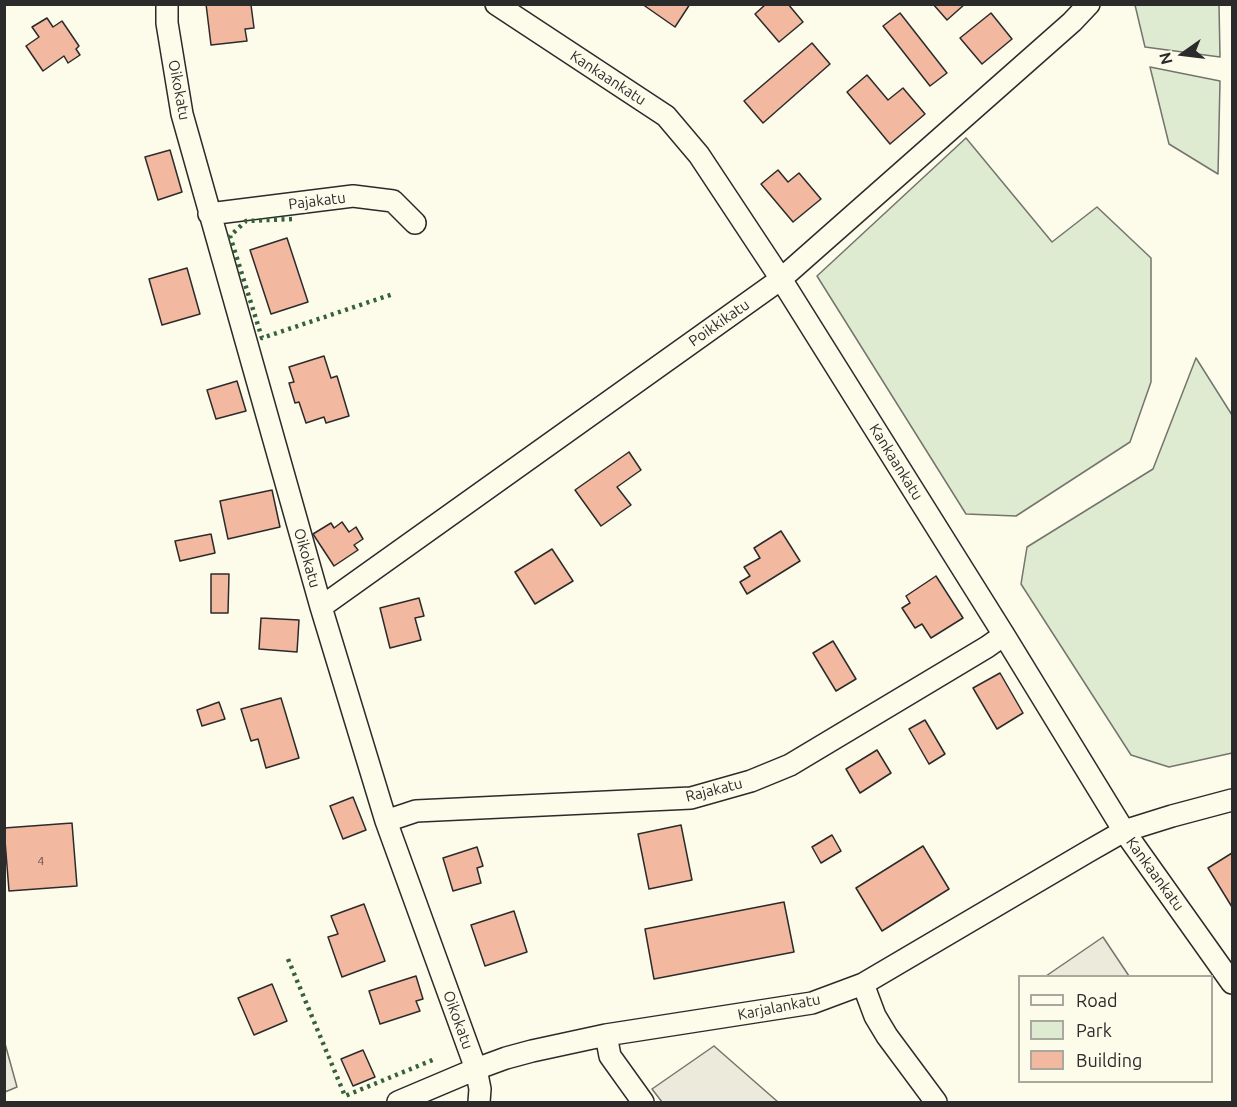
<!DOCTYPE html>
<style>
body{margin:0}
#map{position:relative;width:1237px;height:1107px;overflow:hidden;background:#fdfbea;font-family:Ubuntu,sans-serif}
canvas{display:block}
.frame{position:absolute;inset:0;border:6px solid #2b2b2b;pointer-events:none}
.legend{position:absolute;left:1018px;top:975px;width:195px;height:108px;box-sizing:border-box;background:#fdfbea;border:2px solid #a9a89e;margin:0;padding:8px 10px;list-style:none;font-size:18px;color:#2b2b2b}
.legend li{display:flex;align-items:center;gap:12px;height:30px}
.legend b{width:30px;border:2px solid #a9a89e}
.north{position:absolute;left:1153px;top:24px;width:60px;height:60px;-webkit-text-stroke:4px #fdfbea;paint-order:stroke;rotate:256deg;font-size:16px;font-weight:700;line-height:24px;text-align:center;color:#2b2b2b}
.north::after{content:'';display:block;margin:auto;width:21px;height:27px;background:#2b2b2b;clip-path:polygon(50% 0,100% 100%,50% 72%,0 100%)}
</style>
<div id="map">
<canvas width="1237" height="1107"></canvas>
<div class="frame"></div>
<ul class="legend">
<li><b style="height:8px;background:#fdfbea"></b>Road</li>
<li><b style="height:16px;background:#deebd1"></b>Park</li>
<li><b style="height:16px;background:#f2b8a0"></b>Building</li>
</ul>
<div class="north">N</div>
</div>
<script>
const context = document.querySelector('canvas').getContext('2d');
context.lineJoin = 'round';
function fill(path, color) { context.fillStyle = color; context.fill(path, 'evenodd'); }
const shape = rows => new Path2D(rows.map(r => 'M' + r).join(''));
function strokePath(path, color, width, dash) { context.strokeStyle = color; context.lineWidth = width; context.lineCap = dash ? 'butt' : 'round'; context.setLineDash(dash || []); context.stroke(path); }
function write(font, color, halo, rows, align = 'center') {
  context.font = font + ' Ubuntu,sans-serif'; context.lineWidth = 4.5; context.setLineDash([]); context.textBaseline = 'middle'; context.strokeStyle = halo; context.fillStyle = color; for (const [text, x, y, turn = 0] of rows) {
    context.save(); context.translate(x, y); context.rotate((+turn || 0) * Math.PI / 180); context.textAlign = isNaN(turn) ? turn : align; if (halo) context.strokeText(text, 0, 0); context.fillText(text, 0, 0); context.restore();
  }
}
const green = shape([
 [1135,5,1219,5,1220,57,1145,47,1135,5],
 [1150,67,1220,81,1218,174,1169,144,1150,67],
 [966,138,1052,242,1097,207,1151,258,1151,382,1130,442,1016,516,966,514,817,276,966,138],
 [1196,358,1232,415,1232,753,1169,767,1131,755,1021,584,1027,547,1153,469,1196,358]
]);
fill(green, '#deebd1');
strokePath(green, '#74746e', 1.5);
const parking = shape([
 [1103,937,1129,976,1046,976,1103,937],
 [4,1040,17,1087,5,1092,4,1092,4,1040],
 [714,1046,778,1102,662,1102,652,1089,714,1046]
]);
fill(parking, '#eceadb');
strokePath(parking, '#74746e', 1.5);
const building = shape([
 [206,4,251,5,254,28,245,29,247,41,211,45,206,4],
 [642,4,690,4,675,27,642,4],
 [766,4,788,4,803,22,779,42,755,14,766,4],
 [933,4,965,4,947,20,933,4],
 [900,13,947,73,930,86,883,26,900,13],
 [991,13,1012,39,982,64,960,38,991,13],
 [47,18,53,27,62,21,79,46,76,49,80,55,68,63,64,56,43,71,26,46,39,37,32,27,47,18],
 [812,43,830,64,763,123,744,101,812,43],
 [867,75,888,100,903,88,925,114,890,144,847,92,867,75],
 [170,150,182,192,158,200,145,157,170,150],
 [778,170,788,182,799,173,821,199,793,222,761,184,778,170],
 [287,238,308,302,271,314,250,250,287,238],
 [187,268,200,314,162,325,149,279,187,268],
 [324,356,331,378,337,376,349,416,326,423,324,417,306,423,299,402,295,403,289,383,294,382,289,367,324,356],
 [237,381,246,411,216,419,207,390,237,381],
 [629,452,641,470,617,487,631,505,601,526,575,490,629,452],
 [272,490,280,527,228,539,220,501,272,490],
 [342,522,349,532,356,527,363,539,354,545,358,550,334,566,313,534,331,523,334,528,342,522],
 [781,531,800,561,747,594,740,582,750,576,744,567,760,558,754,548,781,531],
 [211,534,215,553,180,561,175,541,211,534],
 [552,549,573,581,535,604,515,572,552,549],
 [211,574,229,574,228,613,211,613,211,574],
 [936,576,963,618,931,638,922,624,915,628,902,608,910,603,906,596,936,576],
 [419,598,424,616,415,618,421,640,390,648,380,608,419,598],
 [261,618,299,620,297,652,259,649,261,618],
 [833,641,856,679,836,691,813,653,833,641],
 [1000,673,1023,713,997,729,973,688,1000,673],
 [281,698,299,758,266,768,258,739,251,741,241,709,281,698],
 [219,702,225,719,202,726,197,710,219,702],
 [925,720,945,754,929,764,909,729,925,720],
 [877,750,891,773,860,793,846,769,877,750],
 [353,797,366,830,343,839,330,806,353,797],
 [72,823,77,886,9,891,4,828,72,823],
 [681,825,692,880,649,889,638,834,681,825],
 [832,835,841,851,821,863,812,847,832,835],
 [923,846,949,889,882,931,856,888,923,846],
 [477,847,483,866,477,868,481,883,453,891,443,858,477,847],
 [1232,853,1232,907,1208,868,1232,853],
 [784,902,794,952,654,979,645,929,784,902],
 [364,904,385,961,342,977,328,937,338,934,331,916,364,904],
 [514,911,527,952,485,966,471,925,514,911],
 [416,976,423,999,416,1001,420,1011,380,1024,369,991,416,976],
 [272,984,287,1021,254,1035,238,998,272,984],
 [363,1050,375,1077,353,1086,341,1059,363,1050]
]);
fill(building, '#f2b8a0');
strokePath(building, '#2b2b2b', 1.5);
const street = shape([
 [167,4,167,23,182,114,321,607,386,821,476,1069,480,1089,479,1102],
 [496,4,666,116,699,155,781,279,1004,635,1124,831,1232,983],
 [209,214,353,196,393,201,415,223],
 [321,607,781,279,1072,22,1089,4],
 [386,821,416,811,691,798,751,781,790,765,987,647,1004,635],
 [863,984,875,1016,887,1036,936,1102],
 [606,1035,610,1056,643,1102],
 [398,1102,476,1069,506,1058,532,1051,606,1035,812,1003,863,984,1089,851,1124,831,1172,816,1232,800]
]);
strokePath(street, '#2b2b2b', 24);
strokePath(street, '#fdfbea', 21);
strokePath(shape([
 [292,219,246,221,230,236,262,338,393,294],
 [288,959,345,1096,435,1059]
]), '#34623c', 4.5, [3, 4.5]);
write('12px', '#5d4e48', null, [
 ["4",41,861]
]);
write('15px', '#2b2b2b', '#fdfbea', [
 ["Kankaankatu",608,78,33],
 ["Oikokatu",179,90,79],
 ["Pajakatu",317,201,-7],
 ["Poikkikatu",719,323,-35],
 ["Kankaankatu",896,462,58],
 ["Oikokatu",307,558,74],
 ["Rajakatu",714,790,-14],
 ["Kankaankatu",1155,874,54],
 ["Karjalankatu",779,1007,-11],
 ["Oikokatu",458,1020,70]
]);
</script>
